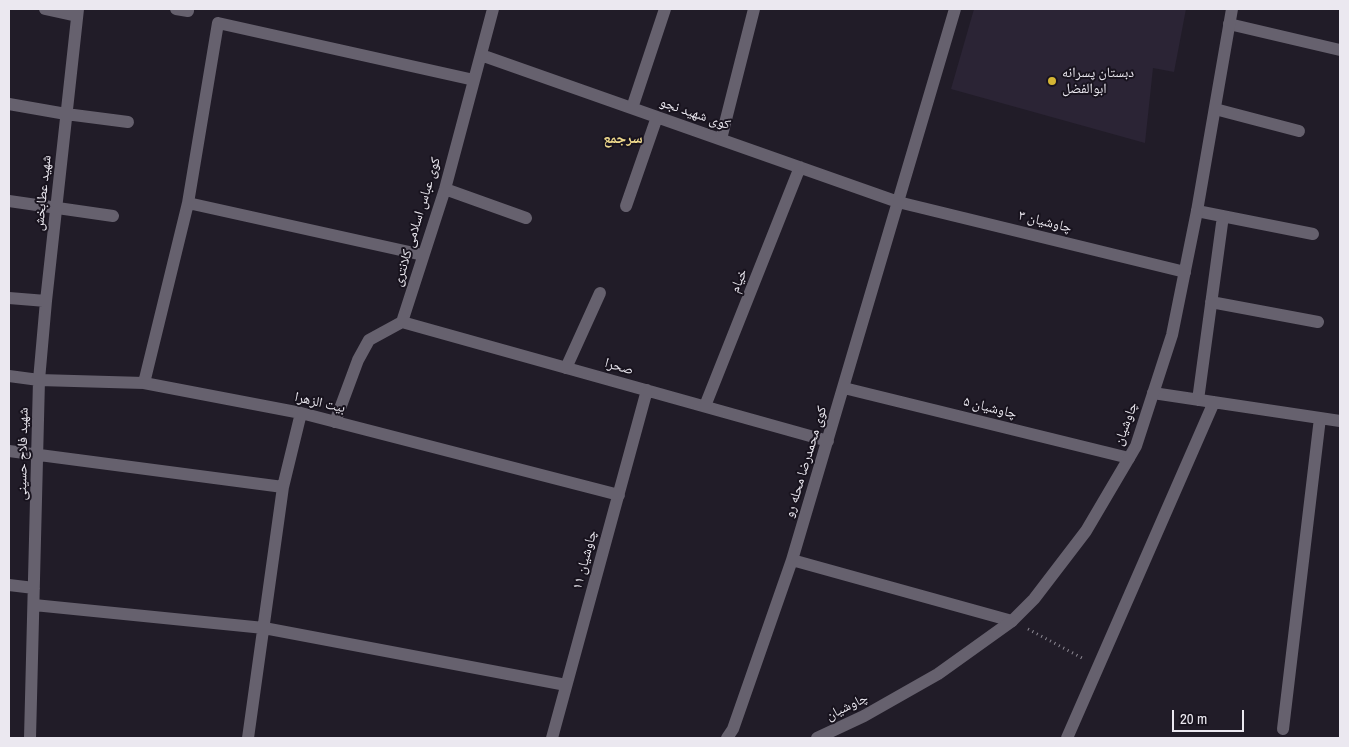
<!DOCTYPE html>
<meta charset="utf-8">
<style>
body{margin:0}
#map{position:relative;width:1349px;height:747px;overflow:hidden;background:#211c28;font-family:"Archivo Narrow",sans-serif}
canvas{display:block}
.frame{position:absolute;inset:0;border:10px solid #ebe8f0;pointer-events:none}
.scale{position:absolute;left:1172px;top:710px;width:72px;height:22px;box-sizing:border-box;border:2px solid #ebe8f0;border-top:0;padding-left:6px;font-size:15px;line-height:18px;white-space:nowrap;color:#ebe8f0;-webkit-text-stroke:4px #18131e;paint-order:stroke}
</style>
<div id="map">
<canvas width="1349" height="747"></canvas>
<div class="frame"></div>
<div class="scale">20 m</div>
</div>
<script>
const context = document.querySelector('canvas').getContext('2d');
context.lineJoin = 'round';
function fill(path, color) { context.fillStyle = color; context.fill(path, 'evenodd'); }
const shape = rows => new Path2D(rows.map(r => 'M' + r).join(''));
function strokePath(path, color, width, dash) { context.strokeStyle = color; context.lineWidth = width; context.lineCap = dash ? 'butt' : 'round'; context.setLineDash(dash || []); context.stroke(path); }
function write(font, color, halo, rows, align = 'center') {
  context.font = font + ' "Archivo Narrow","Noto Naskh Arabic",sans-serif'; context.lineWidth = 4; context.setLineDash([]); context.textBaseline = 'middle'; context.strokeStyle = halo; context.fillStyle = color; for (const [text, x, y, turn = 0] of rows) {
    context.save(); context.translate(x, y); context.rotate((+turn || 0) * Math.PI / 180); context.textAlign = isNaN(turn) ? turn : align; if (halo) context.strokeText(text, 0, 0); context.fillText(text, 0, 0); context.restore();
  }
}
fill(shape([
 [974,9,1186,9,1174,72,1153,68,1145,143,951,89]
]), '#2b2435');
strokePath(shape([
 [1028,629,1082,658]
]), '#8e8a94', 3, [1, 4]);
strokePath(shape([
 [45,9,77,16],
 [176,9,188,11],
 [1229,24,1340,50],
 [481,55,898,202,1185,272],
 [9,104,66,114,128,122],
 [632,108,665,9],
 [1215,109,1299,131],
 [721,139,754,9],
 [445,189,526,218],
 [9,201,113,216],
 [188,203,423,255],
 [626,206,657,117],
 [1197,211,1313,234],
 [9,298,46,301],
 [1211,302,1318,322],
 [402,322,828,441],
 [566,368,600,293],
 [9,376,39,380,144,383,301,413,619,495],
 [144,383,188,203,218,23,474,80],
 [844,388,1129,458],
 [1153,393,1340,421],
 [1198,400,1223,216],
 [705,406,800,167],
 [335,422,358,360,369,340,402,322,445,189,493,9],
 [9,451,283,487],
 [792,560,1012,621],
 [9,585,34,588],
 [34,605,264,628,566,685],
 [1283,729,1320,418],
 [30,738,39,380,46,301,78,9],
 [248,738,283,487,301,413],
 [552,738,647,390],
 [727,738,733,729,792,560,955,9],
 [1067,738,1214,402]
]), '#66616e', 12);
strokePath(shape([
 [817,738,864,716,938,674,1012,621,1034,599,1086,531,1129,458,1136,446,1172,335,1197,211,1232,9]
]), '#66616e', 12);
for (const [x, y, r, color] of [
 [1052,81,5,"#d5b534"]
]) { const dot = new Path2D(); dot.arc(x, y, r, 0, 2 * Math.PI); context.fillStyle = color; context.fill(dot); strokePath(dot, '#18131e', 2); }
write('14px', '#ebe8f0', '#18131e', [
 ["دبستان پسرانه",1062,73],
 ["ابوالفضل",1062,89]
], 'left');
write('14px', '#ebe8f0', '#18131e', [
 ["کوی شهید نجو",695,114,19],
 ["شهید عطابخش",43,193,-84],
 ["کوی عباس اسلامی کلانتری",417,222,-73],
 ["چاوشیان ۳",1045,222,14],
 ["خیام",739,281,-68],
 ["صحرا",619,367,16],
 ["بیت الزهرا",320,403,13],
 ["چاوشیان ۵",990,408,14],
 ["چاوشیان",1126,424,-70],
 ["شهید فلاح حسینی",23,454,-89],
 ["کوی محمدرضا محله رو",806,462,-73],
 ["چاوشیان ۱۱",585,560,-75],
 ["چاوشیان",847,707,-26]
]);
write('bold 15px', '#efd98c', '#18131e', [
 ["سرجمع",623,139]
]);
</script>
